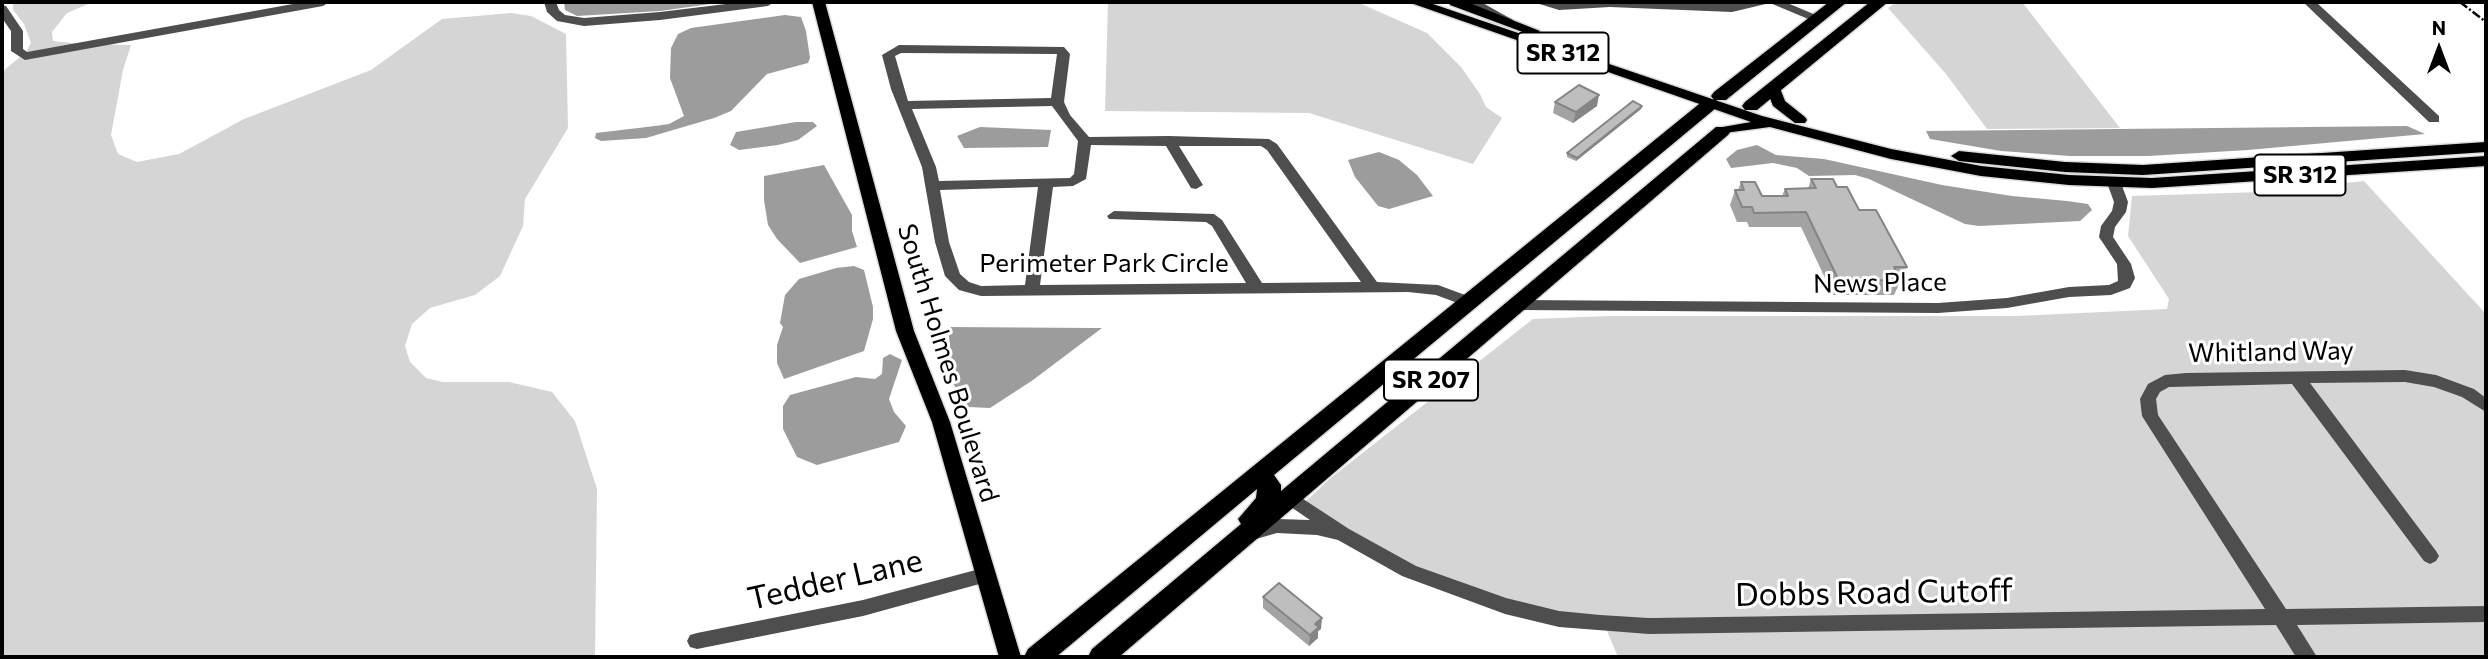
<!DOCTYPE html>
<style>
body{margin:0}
#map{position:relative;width:2488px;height:659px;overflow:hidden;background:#fff;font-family:Commissioner,sans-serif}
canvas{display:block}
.frame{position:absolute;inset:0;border:4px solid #000;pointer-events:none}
.north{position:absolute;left:2404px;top:14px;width:70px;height:70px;-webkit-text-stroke:5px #fff;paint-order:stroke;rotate:0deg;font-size:19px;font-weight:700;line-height:28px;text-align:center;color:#000}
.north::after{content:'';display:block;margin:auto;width:24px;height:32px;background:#000;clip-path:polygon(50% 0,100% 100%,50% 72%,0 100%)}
</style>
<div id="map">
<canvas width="2488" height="659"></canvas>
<div class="frame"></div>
<div class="north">N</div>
</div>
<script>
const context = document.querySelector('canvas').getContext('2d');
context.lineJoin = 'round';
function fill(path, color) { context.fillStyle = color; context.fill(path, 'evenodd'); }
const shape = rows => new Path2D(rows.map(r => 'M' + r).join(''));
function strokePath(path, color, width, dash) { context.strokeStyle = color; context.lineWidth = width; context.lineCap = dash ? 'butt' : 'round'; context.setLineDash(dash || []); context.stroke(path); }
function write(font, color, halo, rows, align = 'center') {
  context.font = font + ' Commissioner,sans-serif'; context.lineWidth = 6; context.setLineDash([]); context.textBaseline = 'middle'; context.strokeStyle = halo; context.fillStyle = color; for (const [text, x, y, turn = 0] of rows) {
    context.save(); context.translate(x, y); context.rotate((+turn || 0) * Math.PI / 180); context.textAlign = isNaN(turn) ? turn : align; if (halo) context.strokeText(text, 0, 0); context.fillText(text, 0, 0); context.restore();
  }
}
fill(shape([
 [13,2,93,2,67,13,52,32,53,41,80,44,131,45,123,70,111,135,118,154,137,162,179,154,244,119,371,70,442,19,511,13,531,16,566,34,568,128,525,199,523,226,500,276,475,295,430,308,412,324,405,346,410,362,426,378,443,382,509,382,552,392,575,421,597,489,595,657,2,657,2,72,26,52,31,43,24,24,13,10],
 [1108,2,1357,2,1427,33,1461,67,1480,94,1486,107,1502,118,1473,164,1309,113,1105,111],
 [1897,2,2022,2,2120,128,1987,129,1946,74,1888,8],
 [2364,181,2486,314,2486,607,1647,618,1600,616,1559,612,1506,599,1412,565,1346,528,1306,501,1332,477,1533,319,1608,316,2017,316,2167,309,2169,299,2128,236,2132,196,2261,192],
 [2486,621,2486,657,1618,657,1607,631]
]), '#d5d5d5');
fill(shape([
 [564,2,725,2,660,11,577,16,565,10],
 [785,15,801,17,806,31,810,58,808,63,767,74,731,111,714,118,646,138,601,141,595,138,596,133,655,126,669,124,684,116,670,78,671,48,678,34,691,28],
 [796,122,813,122,817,126,798,140,778,145,739,150,730,145,736,132],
 [2407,126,2425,134,2248,150,2148,156,2070,156,2001,151,1930,139,1926,131],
 [980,127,1051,130,1048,147,964,148,957,136],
 [1757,145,1776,155,1824,159,1942,185,2012,196,2067,201,2088,204,2092,210,2080,221,1979,226,1965,224,1869,179,1855,175,1809,176,1797,168,1773,163,1731,168,1726,159,1737,150],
 [1379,152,1399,160,1417,175,1433,196,1389,209,1378,206,1355,177,1348,160],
 [824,165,852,215,852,231,857,247,800,263,777,239,768,225,764,200,764,176],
 [854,266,864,270,873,307,873,319,864,351,784,379,777,363,777,345,783,327,780,323,785,295,799,279,836,268],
 [948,327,1095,328,1102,328,1033,380,990,408,968,407,954,385],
 [890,354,902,360,889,399,894,412,906,426,899,442,817,465,797,457,783,429,783,406,790,395,856,377,875,379,882,374,883,358]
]), '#9c9c9c');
const major = shape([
 [812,2,825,2,914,331,950,422,1021,657,999,657,932,422,896,331,812,2],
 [1408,2,1427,2,1762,116,1891,149,1981,166,2069,175,2152,178,2486,156,2486,166,2152,188,2069,185,1981,176,1891,159,1770,127,1717,134,1715,131,1717,128,1751,122,1408,2],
 [1449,2,1467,2,1540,31,1533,35,1528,34,1450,5,1449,2],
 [1773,84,1780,88,1785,101,1805,117,1807,120,1805,123,1795,123,1773,106,1766,88,1773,84],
 [2486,142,2486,152,2143,175,2065,172,1959,161,1951,156,1959,151,2065,162,2143,165,2486,142]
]);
const highway = shape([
 [1829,2,1847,2,1726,100,1716,100,1719,104,1716,108,1274,475,1281,485,1281,491,1716,127,1728,127,1731,131,1728,135,1119,657,1088,657,1092,649,1241,524,1238,519,1256,498,1257,489,1056,657,1024,657,1028,649,1704,100,1714,100,1711,96,1714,92,1829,2],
 [1870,2,1888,2,1757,110,1745,110,1742,106,1745,102,1870,2]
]);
strokePath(major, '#dbdbdb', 3);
strokePath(highway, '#dbdbdb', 3);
fill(shape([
 [304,2,329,2,323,6,25,60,11,51,11,31,2,18,2,5,6,6,23,31,23,49,27,52,304,2],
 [544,2,556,2,559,10,565,15,584,18,660,12,742,2,774,2,768,6,660,20,584,26,557,21,547,12,544,2],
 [1466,2,1481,2,1513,20,1511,23,1503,23,1466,2],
 [1533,2,1732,4,1785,2,1823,18,1821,21,1813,21,1770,3,1732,12,1610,7,1559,10,1533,2],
 [2303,2,2316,2,2439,116,2439,122,2429,122,2303,2],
 [899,45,1064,47,1070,54,1064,102,1070,115,1089,137,1169,136,1269,139,1277,144,1377,282,1438,285,1476,299,1479,303,1471,308,1436,295,1408,292,981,296,959,290,945,276,935,242,922,167,891,89,882,55,899,45],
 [901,53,1057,54,1051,98,908,101,895,56,901,53],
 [1052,106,1078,141,1074,174,1070,178,939,181,936,167,912,109,1052,106],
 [1091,145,1166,146,1191,188,1196,189,1203,185,1179,146,1261,146,1267,150,1361,282,1262,283,1222,220,1214,214,1114,211,1107,216,1109,219,1206,222,1212,226,1246,283,1040,285,1053,187,1073,186,1086,179,1091,145],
 [1038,187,1025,285,981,286,969,282,960,274,949,242,940,190,1038,187],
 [2114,179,2121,183,2128,202,2126,212,2115,227,2113,237,2131,264,2135,278,2130,288,2111,295,2069,297,2007,308,1938,313,1520,310,1512,305,1520,300,1938,303,2007,298,2069,287,2109,285,2118,281,2117,264,2099,237,2101,226,2112,211,2114,202,2107,183,2114,179],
 [2405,370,2436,375,2474,389,2486,398,2486,412,2462,397,2434,387,2405,382,2310,383,2436,551,2439,556,2436,561,2430,564,2424,561,2292,384,2169,387,2160,392,2156,399,2158,415,2286,609,2486,606,2486,622,2297,625,2317,657,2296,657,2276,625,1649,634,1559,627,1505,614,1402,576,1338,540,1317,535,1277,533,1249,541,1243,539,1240,534,1243,529,1277,519,1310,520,1285,503,1282,498,1285,493,1291,491,1349,529,1416,566,1506,598,1559,611,1600,615,1649,618,2265,609,2142,416,2140,399,2148,384,2165,375,2186,373,2405,370],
 [987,567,994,570,996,575,994,580,863,616,697,649,690,647,687,641,690,635,697,633,863,600,987,567]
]), '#4e4e4e');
fill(major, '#000');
fill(highway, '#000');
strokePath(shape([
 [2460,2,2486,22]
]), '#000', 2.5, [9, 2.5, 2, 2.5]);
fill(shape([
 [1555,102,1597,106,1573,123,1553,113],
 [1642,106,1641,109,1576,161,1567,157,1567,153],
 [1811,179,1837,187,1859,210,1907,267,1894,295,1833,295,1801,227,1749,227,1747,222,1737,222,1730,205,1735,190,1738,190,1741,182,1762,196,1782,196,1785,189,1808,189],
 [1263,597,1321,629,1318,631,1318,638,1309,646,1263,608]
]), '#a3a3a3');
fill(shape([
 [1599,95,1597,106,1573,123,1576,112],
 [1642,106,1641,109,1576,161,1577,158],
 [1322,618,1321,629,1318,631,1318,638,1309,646,1310,635,1315,624]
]), '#858585');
const building = shape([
 [1579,85,1599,95,1576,112,1555,102,1579,85],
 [1633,101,1642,106,1577,158,1567,153,1633,101],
 [1811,179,1833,179,1837,187,1847,187,1859,210,1876,210,1907,267,1894,267,1901,280,1839,281,1806,212,1754,213,1752,207,1742,207,1735,190,1744,190,1741,182,1755,182,1762,196,1788,196,1785,189,1816,188,1811,179],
 [1279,583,1322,618,1315,624,1319,627,1310,635,1263,597,1279,583]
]);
fill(building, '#bebebe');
strokePath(building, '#858585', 2);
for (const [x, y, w] of [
 [1563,53,91],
 [2300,175,91],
 [1431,380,94]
]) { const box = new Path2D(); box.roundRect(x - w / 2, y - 20.5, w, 41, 5); context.fillStyle = '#fff'; context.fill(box); strokePath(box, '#000', 2); }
write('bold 24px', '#000', null, [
 ["SR 312",1563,53],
 ["SR 312",2300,175],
 ["SR 207",1431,380]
]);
write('26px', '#000', '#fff', [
 ["Perimeter Park Circle",1104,263],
 ["News Place",1880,283,-1],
 ["Whitland Way",2271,352,-1],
 ["South Holmes Boulevard",948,363,73]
]);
write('32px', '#000', '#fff', [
 ["Tedder Lane",835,580,-13],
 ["Dobbs Road Cutoff",1874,593,-1]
]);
</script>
